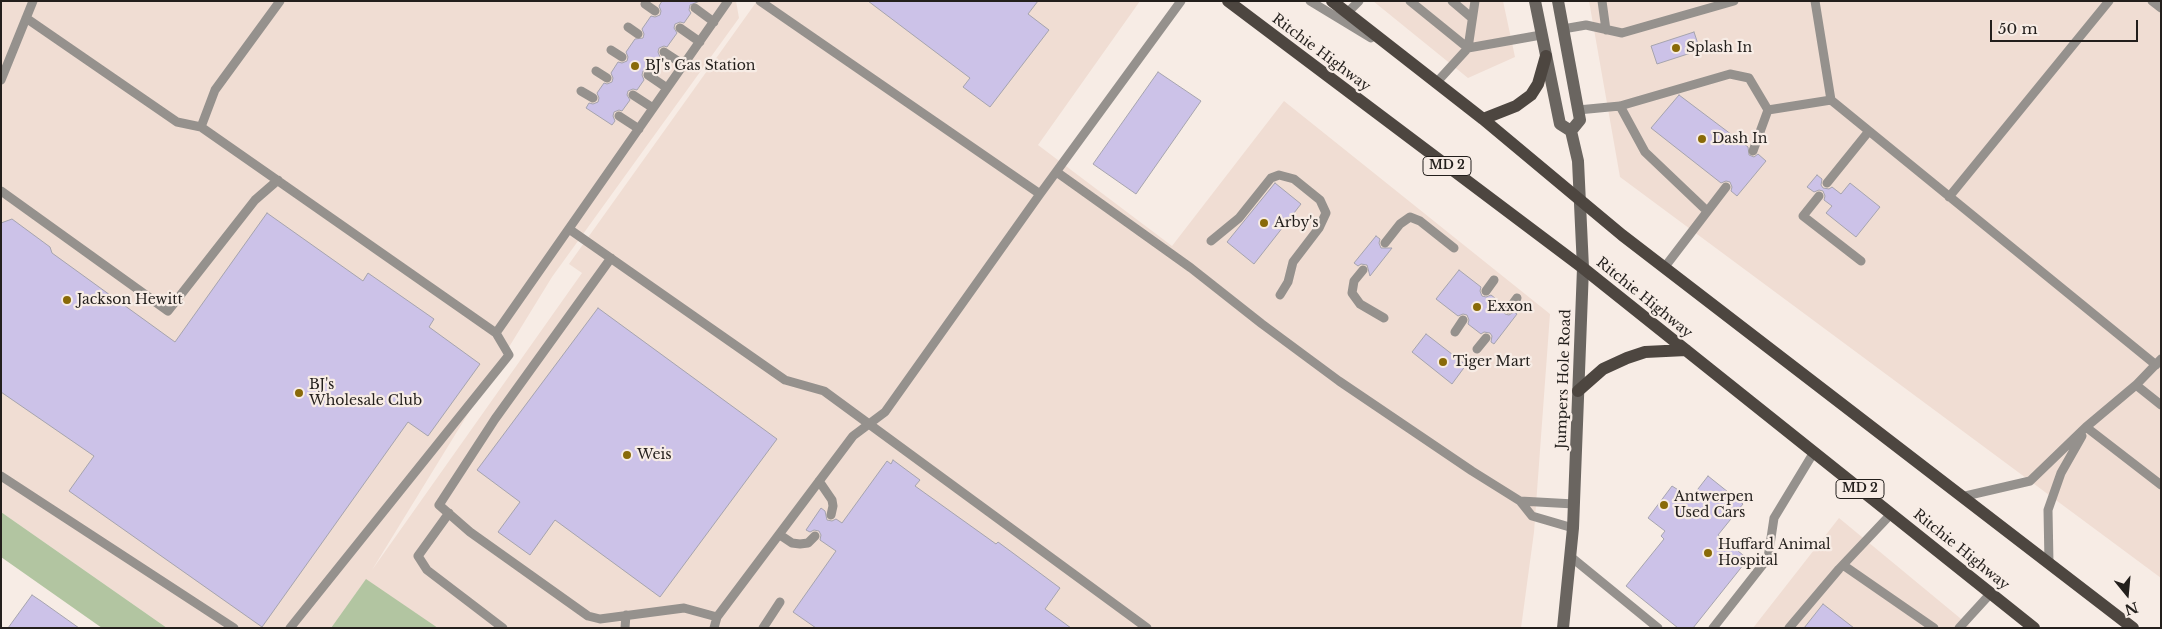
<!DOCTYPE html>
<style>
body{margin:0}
#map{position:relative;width:2162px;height:629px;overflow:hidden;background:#f7ece5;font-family:"Libre Baskerville",serif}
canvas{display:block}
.frame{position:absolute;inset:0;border:2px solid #231f1c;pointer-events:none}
.north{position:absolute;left:2102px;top:569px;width:50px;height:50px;-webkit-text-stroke:4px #f7ece5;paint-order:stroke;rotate:163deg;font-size:14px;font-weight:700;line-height:20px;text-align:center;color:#231f1c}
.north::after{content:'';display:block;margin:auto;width:18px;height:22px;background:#231f1c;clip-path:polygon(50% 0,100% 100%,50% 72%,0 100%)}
.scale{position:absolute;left:1990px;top:20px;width:148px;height:22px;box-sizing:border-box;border:2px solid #231f1c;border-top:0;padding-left:6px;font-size:15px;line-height:18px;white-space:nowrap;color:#231f1c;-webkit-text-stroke:4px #f7ece5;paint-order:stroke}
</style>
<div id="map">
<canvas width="2162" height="629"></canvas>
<div class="frame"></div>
<div class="north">N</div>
<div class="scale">50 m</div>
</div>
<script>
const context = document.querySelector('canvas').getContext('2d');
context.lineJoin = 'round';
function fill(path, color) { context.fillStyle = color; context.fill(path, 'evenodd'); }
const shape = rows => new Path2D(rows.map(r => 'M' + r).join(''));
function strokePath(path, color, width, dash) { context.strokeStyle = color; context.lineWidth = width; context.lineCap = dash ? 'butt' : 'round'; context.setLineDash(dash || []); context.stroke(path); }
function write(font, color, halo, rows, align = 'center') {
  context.font = font + ' "Libre Baskerville",serif'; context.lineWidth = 4.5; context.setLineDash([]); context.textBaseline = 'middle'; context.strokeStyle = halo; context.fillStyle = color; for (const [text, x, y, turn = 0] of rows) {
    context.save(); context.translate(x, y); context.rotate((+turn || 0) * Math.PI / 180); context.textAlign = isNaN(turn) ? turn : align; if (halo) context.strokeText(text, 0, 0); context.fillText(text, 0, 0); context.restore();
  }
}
fill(shape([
 [1,1,736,1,739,18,552,277,372,570,582,273,569,264,757,1,1140,1,1038,145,1172,246,1284,101,1550,314,1534,532,1521,628,438,628,366,580,331,628,167,628,1,512],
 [1373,1,1503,1,1515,57,1468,78],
 [1589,1,2161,1,2161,578,1620,177],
 [1839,518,1972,628,1753,628]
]), '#f0ddd3');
fill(shape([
 [1,512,167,628,102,628,1,557],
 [366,579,438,628,331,628]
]), '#b2c5a1');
const building = shape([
 [662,1,700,1,690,5,689,10,691,13,684,23,680,22,675,24,674,28,677,33,667,47,664,46,659,48,658,52,660,57,651,70,643,71,642,75,644,80,637,90,633,89,628,91,627,95,630,100,622,111,619,110,614,112,613,116,615,121,612,125,586,108,589,103,593,104,598,102,599,98,597,93,604,83,607,84,612,82,613,78,611,73,618,62,622,63,627,61,628,57,626,52,635,39,643,38,644,34,642,29,651,16,655,17,660,15,661,11,659,6,662,1],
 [868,1,1038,1,1028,14,1049,30,990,107,963,87,970,78,868,1],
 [1694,32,1700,50,1657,64,1651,46,1694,32],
 [1158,72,1201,101,1136,194,1093,164,1158,72],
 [1679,95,1748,147,1749,155,1754,157,1758,154,1766,161,1737,196,1731,191,1732,187,1730,182,1726,181,1721,183,1651,128,1679,95],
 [1817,175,1822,179,1821,185,1823,188,1829,189,1832,187,1841,194,1850,183,1880,207,1856,237,1826,213,1832,206,1824,200,1825,196,1823,191,1819,190,1814,192,1807,187,1817,175],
 [1275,183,1301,204,1254,264,1227,242,1275,183],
 [267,213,363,281,368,273,434,319,429,327,480,364,428,436,408,422,262,627,69,491,94,456,1,392,1,223,12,219,50,247,52,253,175,342,267,213],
 [1376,236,1380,239,1379,243,1381,248,1392,248,1370,276,1367,265,1361,264,1358,266,1354,263,1376,236],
 [1459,270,1481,287,1480,291,1482,296,1486,297,1491,295,1504,305,1503,309,1505,314,1509,315,1514,312,1517,314,1494,344,1491,342,1492,336,1490,333,1484,332,1481,334,1468,324,1469,320,1467,315,1463,314,1458,316,1436,299,1459,270],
 [598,308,777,439,660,597,555,520,530,555,498,532,520,502,477,470,598,308],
 [1426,334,1466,365,1452,384,1412,352,1426,334],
 [893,460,920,480,915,486,996,544,998,542,1017,556,1060,588,1045,609,1071,628,816,628,793,612,836,551,820,540,821,535,819,531,814,530,810,532,806,530,821,508,825,511,827,520,832,521,836,519,842,523,887,461,891,464,893,460],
 [1708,476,1743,504,1718,535,1748,559,1693,628,1678,628,1626,586,1664,539,1661,536,1665,531,1648,518,1672,486,1691,498,1708,476],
 [32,595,41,601,79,628,8,628,32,595],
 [1823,604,1854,628,1804,628,1823,604]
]);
fill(building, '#ccc2e8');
strokePath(building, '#a6a4ae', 1);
strokePath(shape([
 [280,1,215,90,201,127,496,333,728,1],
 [760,1,1040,194],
 [1310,1,1371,38],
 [1410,1,1468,48],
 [1452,1,1472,18],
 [1602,1,1606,30],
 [1815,1,1831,100,2156,365],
 [2152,1,2161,8],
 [645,4,655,11],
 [695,8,714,22],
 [1347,13,1359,1],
 [26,18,177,122,201,127],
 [628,27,638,34],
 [680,28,700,42],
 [1563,29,1586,25,1622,33,1734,1],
 [1468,48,1475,1],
 [611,50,622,57],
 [664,52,684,65],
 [596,71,607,78],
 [648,75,667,88],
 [1,80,33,1],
 [1436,83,1468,48,1541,35],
 [581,91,593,98],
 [633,95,653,108],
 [1620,106,1645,152,1707,211],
 [1578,110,1620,106,1730,74,1749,78,1768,110],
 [619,116,639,129],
 [1753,151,1768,110,1831,100],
 [1058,173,1191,268,1262,324,1339,381,1472,471,1520,501,1532,516,1573,528],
 [1827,183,1869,131],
 [1,191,168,311,255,200,278,180],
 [1819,196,1803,216,1861,261],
 [1949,197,2109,1],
 [569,229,785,380,824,391,1147,628],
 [1211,241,1239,218,1271,178,1279,175,1294,179,1320,200,1326,213,1319,228,1293,262,1288,282,1280,295],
 [1385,243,1400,224,1410,217,1420,221,1454,248],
 [611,258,495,419,439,505,470,532,588,616,600,619,684,608,717,617],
 [1664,268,1726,187],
 [1363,270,1354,281,1352,293,1360,304,1384,318],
 [1486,291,1494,280],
 [1509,309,1517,298],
 [1455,332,1463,320],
 [1477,349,1486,338],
 [2136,385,2161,405],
 [2086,427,2161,485],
 [1,476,234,628],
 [819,481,832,500,833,506,831,515],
 [1961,497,2030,481,2086,427,2136,385,2161,359],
 [1520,501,1574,504],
 [449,513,418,556,427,570,503,628],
 [780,535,792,543,800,544,808,543,815,536],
 [1571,557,1658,628],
 [2049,563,2048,510,2061,473,2082,436],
 [1843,565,1934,628],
 [290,628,509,355,496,333],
 [625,628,626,615],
 [714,628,717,617,853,436,885,412,1040,194,1181,1],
 [763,628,780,602],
 [1713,628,1768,558,1774,518,1814,452],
 [1789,628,1839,569,1891,514],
 [1959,628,1991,593]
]), '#95918d', 9);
strokePath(shape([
 [1535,1,1560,124,1571,131,1578,161,1583,268,1573,528,1563,628],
 [1558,1,1580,120,1571,131]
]), '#6a6560', 12);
strokePath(shape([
 [1228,1,1583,268,2034,628],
 [1332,1,1483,119,1622,235,2133,628],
 [1483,119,1516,106,1531,95,1538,84,1546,56],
 [1578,391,1603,369,1627,358,1645,352,1686,350]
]), '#4d4640', 12);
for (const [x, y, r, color] of [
 [1676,48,5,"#896a08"],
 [635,66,5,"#896a08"],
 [1702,139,5,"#896a08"],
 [1264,223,5,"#896a08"],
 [67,300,5,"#896a08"],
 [1477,307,5,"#896a08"],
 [1443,362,5,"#896a08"],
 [299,393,5,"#896a08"],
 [627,455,5,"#896a08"],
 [1664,505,5,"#896a08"],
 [1708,553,5,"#896a08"]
]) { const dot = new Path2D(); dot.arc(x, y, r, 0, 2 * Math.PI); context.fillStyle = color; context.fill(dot); strokePath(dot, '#f7ece5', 2); }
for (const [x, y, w] of [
 [1447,166,48],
 [1860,489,48]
]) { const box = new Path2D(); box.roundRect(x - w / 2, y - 9.5, w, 19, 4); context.fillStyle = '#f7ece5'; context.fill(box); strokePath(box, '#231f1c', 1); }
write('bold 12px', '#231f1c', null, [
 ["MD 2",1447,166],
 ["MD 2",1860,489]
]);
write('14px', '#231f1c', '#f7ece5', [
 ["Splash In",1686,48],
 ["BJ's Gas Station",645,66],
 ["Dash In",1712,139],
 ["Arby's",1274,223],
 ["Jackson Hewitt",77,300],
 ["Exxon",1487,307],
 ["Tiger Mart",1453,362],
 ["BJ's",309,385],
 ["Wholesale Club",309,401],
 ["Weis",637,455],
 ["Antwerpen",1674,497],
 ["Used Cars",1674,513],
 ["Huffard Animal",1718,545],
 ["Hospital",1718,561]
], 'left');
write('14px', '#231f1c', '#f7ece5', [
 ["Ritchie Highway",1321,53,37],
 ["Ritchie Highway",1644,298,39],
 ["Jumpers Hole Road",1564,379,-88],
 ["Ritchie Highway",1961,550,39]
]);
</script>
